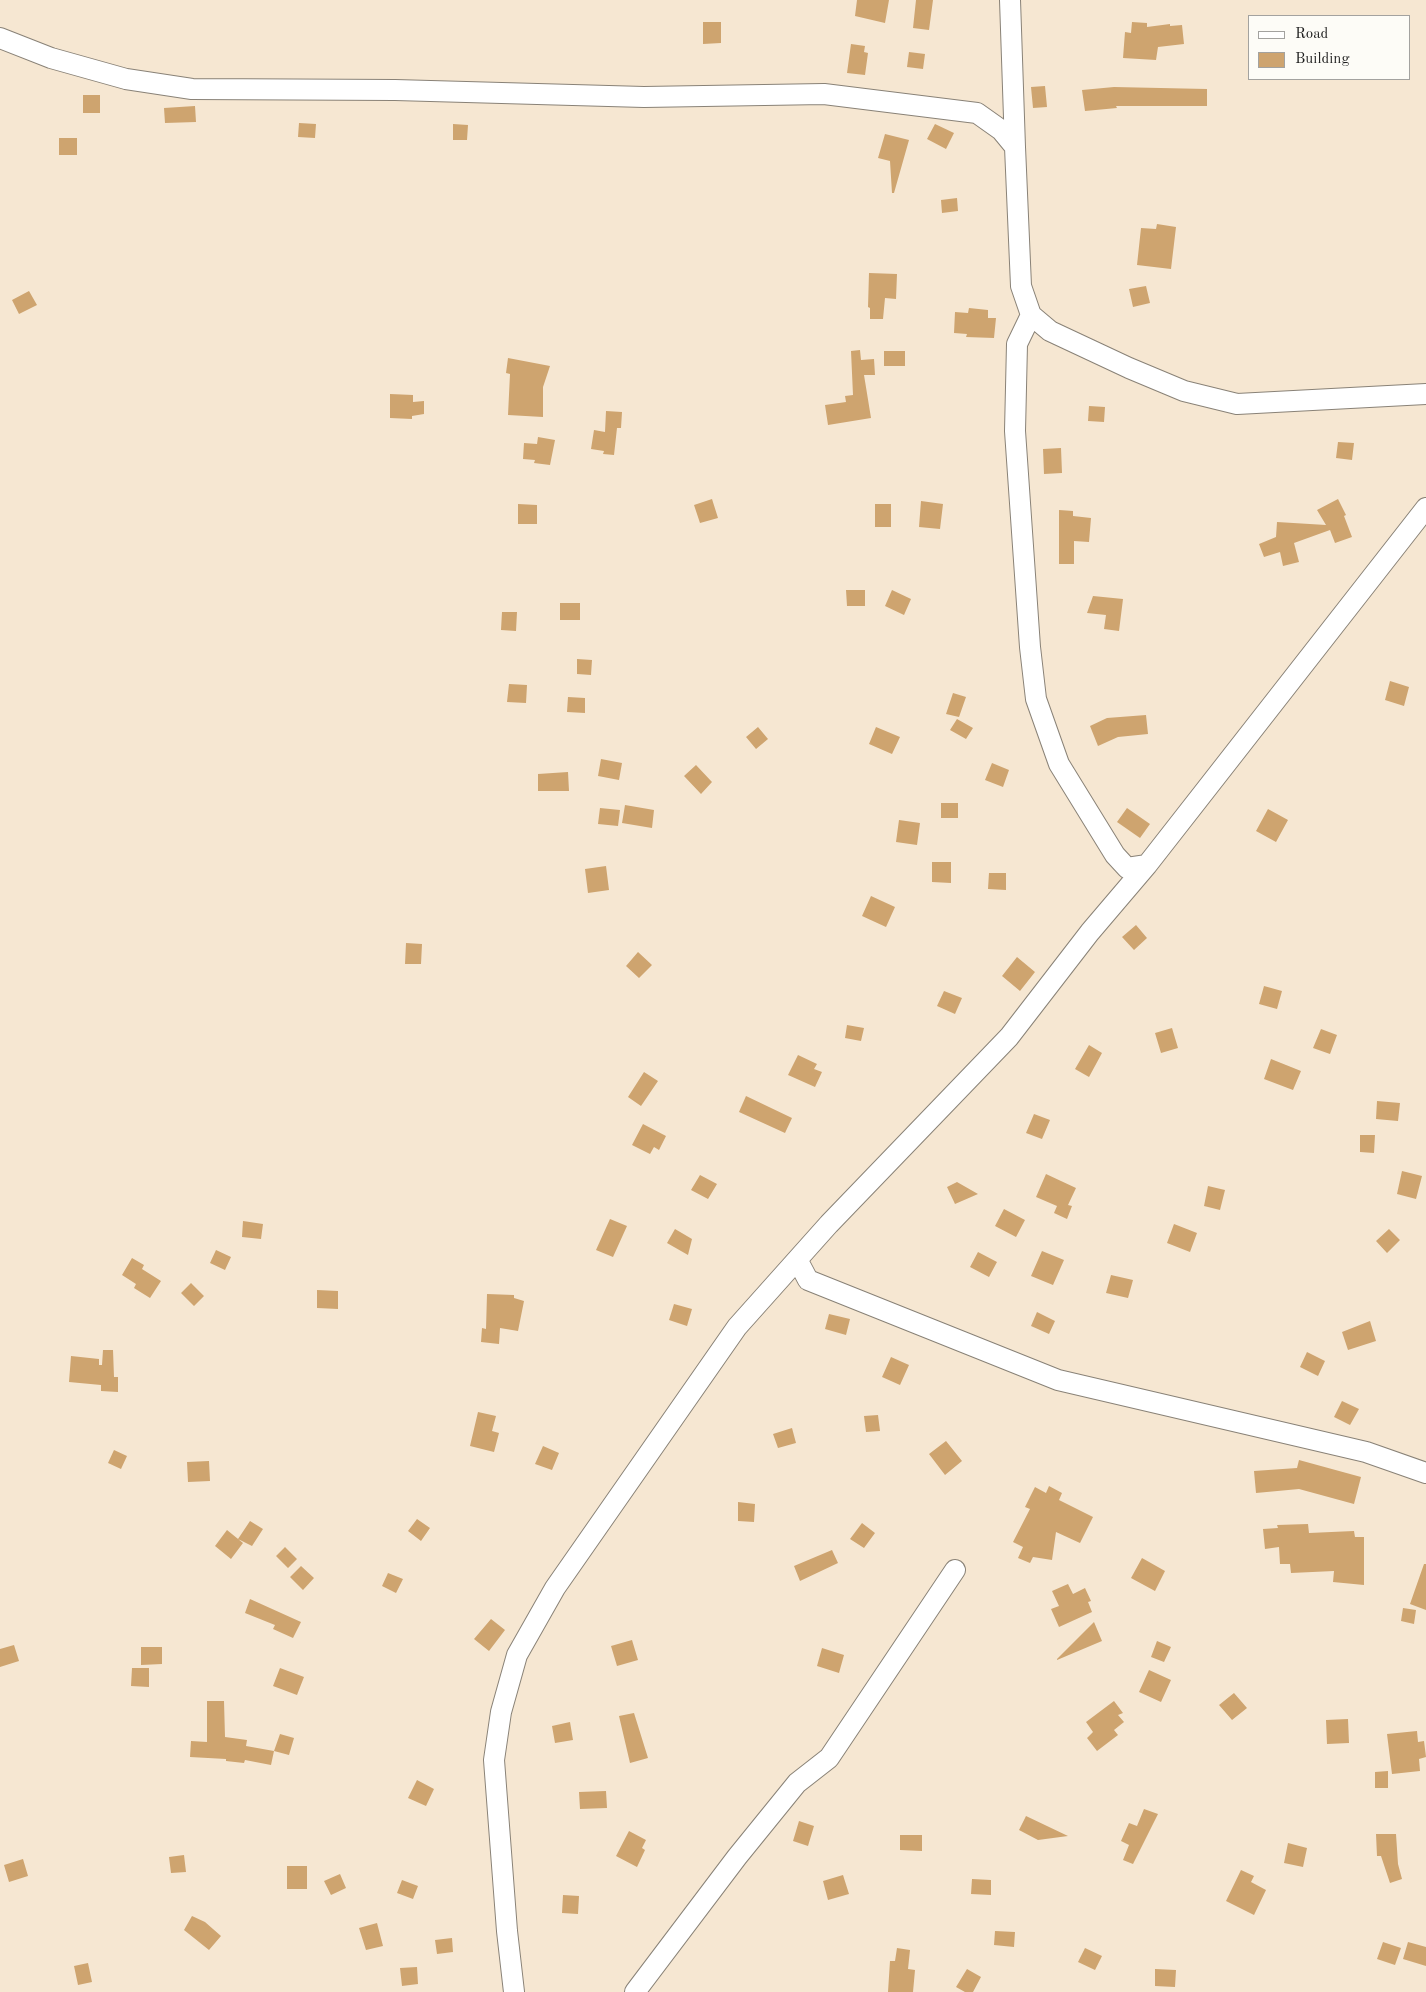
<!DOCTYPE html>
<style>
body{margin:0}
#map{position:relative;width:1426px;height:1992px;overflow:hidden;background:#f6e7d2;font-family:"Old Standard TT",serif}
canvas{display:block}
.legend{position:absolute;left:1248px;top:15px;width:162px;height:65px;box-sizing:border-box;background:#fdfcf7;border:1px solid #a3a29f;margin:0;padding:6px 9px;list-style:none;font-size:15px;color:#1c1c1c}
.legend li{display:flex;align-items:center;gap:10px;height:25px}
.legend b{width:25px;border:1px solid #a3a29f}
</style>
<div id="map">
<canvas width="1426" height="1992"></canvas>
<ul class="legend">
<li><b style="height:6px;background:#fff"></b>Road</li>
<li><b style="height:14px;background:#cea46f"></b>Building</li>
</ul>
</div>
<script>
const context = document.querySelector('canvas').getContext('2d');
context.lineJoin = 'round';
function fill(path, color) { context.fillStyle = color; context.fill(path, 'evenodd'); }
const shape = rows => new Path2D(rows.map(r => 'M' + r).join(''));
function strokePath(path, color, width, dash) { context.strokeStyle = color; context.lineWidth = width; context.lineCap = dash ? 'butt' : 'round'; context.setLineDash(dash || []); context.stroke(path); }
fill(shape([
 [857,0,889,0,885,23,855,16],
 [916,0,933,0,929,30,913,28],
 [703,22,721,22,721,43,703,44],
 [1132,22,1147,23,1147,27,1170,24,1170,26,1182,25,1184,44,1158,47,1156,60,1123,58,1125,32,1131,33],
 [851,44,865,46,864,52,868,53,865,75,847,73],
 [909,52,925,54,923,69,907,67],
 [1045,86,1047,107,1033,108,1031,87],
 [1114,87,1207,89,1207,106,1116,106,1117,108,1085,111,1082,90],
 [83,95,100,95,100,113,83,113],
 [195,106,196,122,165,123,164,108],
 [299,123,316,124,315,138,298,137],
 [453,124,468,125,467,140,453,140],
 [935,124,954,133,946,149,927,139],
 [885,134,909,140,894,193,892,193,890,161,878,158],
 [59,138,77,138,77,155,59,155],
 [957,198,958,211,942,213,941,200],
 [1157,224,1176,227,1171,269,1137,265,1141,228,1156,229],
 [869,273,897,274,896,299,885,298,883,319,870,319,870,308,868,307],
 [1146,286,1150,303,1133,307,1129,289],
 [29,291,37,305,19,314,12,300],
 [969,308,988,310,988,318,996,318,994,338,966,337,967,334,954,333,955,312,968,313],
 [860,350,861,360,874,359,875,375,864,375,871,418,828,425,825,405,846,402,845,396,853,395,851,351],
 [884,351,905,351,905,366,884,366],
 [508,358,550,366,543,387,543,417,508,415,510,374,506,373],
 [390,394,413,395,413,402,424,401,424,414,412,416,412,419,390,418],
 [1089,406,1105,407,1104,422,1088,421],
 [606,411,622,412,621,428,617,428,614,455,603,454,604,451,591,449,594,430,605,432],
 [538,437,555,440,550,465,534,463,535,460,523,459,524,443,537,444],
 [1338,442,1354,443,1352,460,1336,458],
 [1061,448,1062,473,1044,474,1043,449],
 [712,499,718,518,700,523,694,505],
 [1338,499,1346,515,1344,516,1352,537,1335,543,1330,530,1294,543,1299,562,1283,566,1280,552,1264,557,1259,544,1276,537,1277,522,1326,525,1317,510],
 [921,501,943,504,940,529,919,527],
 [518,504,537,505,537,524,518,524],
 [875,504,891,504,891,527,875,527],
 [1059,510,1073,511,1073,516,1091,518,1089,542,1074,541,1074,564,1059,564],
 [846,590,865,590,865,606,847,606],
 [892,590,911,599,904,615,885,606],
 [1093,596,1123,599,1119,631,1104,629,1106,615,1087,613],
 [560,603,580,603,580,620,560,620],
 [502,612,517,612,516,631,501,630],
 [577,659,592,660,591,675,577,674],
 [1390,681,1409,687,1404,706,1385,700],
 [509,684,527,685,526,703,507,702],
 [953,693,966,697,959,717,946,714],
 [568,697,585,698,585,713,567,712],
 [1146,715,1148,734,1118,737,1098,746,1090,726,1107,718],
 [957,719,973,728,966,739,950,730],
 [758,727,768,739,756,749,746,737],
 [876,727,900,737,892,754,869,744],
 [601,759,622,763,619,780,598,776],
 [992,763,1009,770,1003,787,985,780],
 [696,765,712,782,701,794,684,776],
 [568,772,569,791,538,791,538,774],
 [941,803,958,803,958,818,941,818],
 [625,805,654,810,652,828,622,823],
 [600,808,620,810,618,826,598,824],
 [1127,808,1150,824,1140,838,1117,822],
 [1268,809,1288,820,1276,842,1256,831],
 [899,820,920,823,917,845,896,842],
 [932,862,951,862,951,883,932,882],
 [606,866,609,890,588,893,585,869],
 [989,873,1006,873,1006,890,988,889],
 [871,896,895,907,886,927,862,916],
 [1136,925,1147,938,1134,950,1122,937],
 [406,943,422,944,421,964,405,964],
 [638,952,652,965,639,978,626,966],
 [1017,957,1035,972,1020,991,1002,976],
 [1264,986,1282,991,1277,1009,1259,1004],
 [944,991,962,998,955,1014,937,1006],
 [847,1025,864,1028,861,1041,845,1038],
 [1172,1028,1178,1048,1161,1053,1155,1033],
 [1321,1029,1337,1035,1330,1054,1313,1048],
 [1089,1045,1102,1053,1089,1077,1075,1069],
 [798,1055,817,1064,814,1069,822,1072,815,1087,788,1075],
 [1271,1059,1301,1071,1293,1090,1264,1079],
 [644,1072,658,1081,641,1106,628,1097],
 [746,1096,792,1118,785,1133,739,1112],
 [1377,1101,1400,1103,1398,1121,1376,1119],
 [1034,1114,1050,1120,1042,1139,1026,1133],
 [643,1124,666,1136,659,1150,654,1147,650,1154,632,1145],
 [1360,1135,1375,1135,1374,1153,1360,1152],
 [1402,1171,1422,1176,1416,1199,1397,1194],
 [1046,1174,1076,1188,1068,1205,1072,1206,1067,1219,1054,1213,1057,1206,1036,1197],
 [700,1175,717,1184,708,1199,691,1190],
 [957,1182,978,1194,955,1204,947,1187],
 [1208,1186,1225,1190,1220,1210,1204,1206],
 [1004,1209,1025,1220,1016,1237,995,1226],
 [610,1219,627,1226,613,1257,596,1250],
 [243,1221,263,1224,261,1239,242,1237],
 [1174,1224,1197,1233,1190,1252,1167,1243],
 [675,1229,692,1239,688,1255,667,1243],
 [1389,1229,1400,1240,1387,1253,1376,1241],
 [216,1250,231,1257,225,1270,210,1263],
 [1042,1251,1064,1260,1053,1285,1031,1276],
 [978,1252,997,1262,989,1277,970,1267],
 [132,1258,144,1265,142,1269,161,1281,150,1298,134,1288,136,1284,122,1275],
 [1111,1275,1133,1280,1128,1298,1106,1293],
 [191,1283,204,1296,194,1306,181,1293],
 [317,1290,338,1291,338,1309,317,1308],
 [487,1294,514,1295,514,1298,524,1301,518,1331,500,1328,499,1344,481,1342,482,1328,486,1329],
 [674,1304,692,1309,687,1326,669,1320],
 [1037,1312,1055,1321,1049,1334,1031,1326],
 [829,1314,850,1319,846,1335,825,1329],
 [1370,1321,1376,1341,1348,1350,1342,1332],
 [103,1350,113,1350,114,1377,118,1377,118,1392,101,1391,101,1385,69,1382,71,1356,99,1359,99,1365,102,1365],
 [1307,1352,1325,1361,1318,1376,1300,1367],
 [891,1357,909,1365,900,1385,882,1377],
 [1342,1401,1359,1409,1350,1425,1334,1417],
 [478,1412,496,1416,492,1431,499,1433,494,1452,470,1446],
 [878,1415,880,1431,866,1432,864,1416],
 [792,1428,796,1443,778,1448,773,1434],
 [946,1441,962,1461,945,1475,929,1454],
 [543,1446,559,1453,552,1470,535,1464],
 [114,1450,127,1456,121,1469,108,1463],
 [1299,1460,1361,1477,1354,1504,1299,1489,1256,1493,1254,1471,1297,1468],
 [209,1461,210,1481,188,1482,187,1462],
 [1049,1486,1062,1493,1059,1500,1093,1517,1080,1543,1056,1532,1052,1560,1033,1557,1030,1563,1018,1558,1023,1547,1013,1542,1030,1509,1025,1507,1035,1487,1046,1493],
 [738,1502,755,1504,754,1522,738,1521],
 [417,1519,430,1528,421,1541,408,1531],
 [250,1521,263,1529,252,1546,238,1539],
 [862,1523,875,1533,864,1548,850,1539],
 [1308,1524,1309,1533,1354,1531,1355,1537,1364,1537,1364,1585,1333,1582,1334,1571,1291,1573,1290,1564,1280,1564,1279,1547,1265,1549,1263,1529,1278,1528,1277,1525],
 [227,1530,243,1543,231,1559,215,1546],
 [285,1547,297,1559,288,1568,276,1556],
 [832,1550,838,1563,800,1581,794,1566],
 [1142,1558,1165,1571,1155,1591,1131,1578],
 [1424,1564,1426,1564,1426,1610,1410,1604],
 [301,1566,314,1578,303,1590,290,1577],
 [388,1573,403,1579,396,1593,382,1586],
 [1068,1584,1073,1594,1085,1588,1091,1601,1088,1602,1092,1612,1059,1627,1051,1609,1059,1606,1052,1591],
 [250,1599,301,1622,293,1638,273,1629,275,1625,245,1613],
 [1403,1608,1416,1610,1414,1624,1401,1621],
 [491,1619,505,1630,489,1651,474,1639],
 [1094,1622,1102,1641,1057,1660,1057,1659],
 [632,1640,638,1660,617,1666,611,1646],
 [1157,1641,1171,1647,1164,1662,1151,1657],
 [14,1645,19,1661,0,1667,0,1649],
 [141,1647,162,1647,162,1664,141,1665],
 [822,1648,844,1655,839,1673,817,1666],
 [132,1668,149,1668,149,1687,131,1686],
 [280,1668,304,1677,297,1695,273,1686],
 [1149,1670,1171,1680,1161,1702,1139,1692],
 [1234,1693,1247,1708,1232,1720,1219,1705],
 [207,1701,224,1701,225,1737,247,1740,246,1746,274,1751,271,1765,245,1760,244,1763,226,1761,226,1759,190,1757,191,1741,207,1742],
 [1114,1701,1123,1713,1118,1715,1124,1722,1114,1730,1118,1735,1097,1751,1087,1738,1093,1732,1086,1722],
 [634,1713,648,1758,630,1763,619,1716],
 [1348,1719,1349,1743,1327,1744,1326,1720],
 [570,1722,573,1740,555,1743,552,1726],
 [1417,1731,1418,1742,1424,1741,1426,1757,1419,1759,1420,1771,1392,1774,1387,1734],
 [280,1734,294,1738,289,1755,274,1751],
 [1388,1771,1388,1788,1375,1788,1375,1772],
 [417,1780,434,1789,426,1806,408,1798],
 [606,1791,607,1808,580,1809,579,1792],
 [1144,1809,1158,1814,1133,1864,1123,1860,1129,1845,1121,1841,1129,1823,1137,1826],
 [1026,1816,1068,1836,1038,1840,1019,1830],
 [799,1821,814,1826,808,1846,793,1841],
 [629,1831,646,1840,642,1848,645,1850,637,1867,616,1856],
 [1376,1834,1396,1834,1398,1864,1402,1879,1390,1883,1381,1856,1377,1856],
 [900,1835,922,1835,922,1851,900,1850],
 [1288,1843,1307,1848,1303,1867,1284,1863],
 [184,1855,186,1872,171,1873,169,1857],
 [23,1859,28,1876,9,1882,4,1865],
 [287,1866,307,1866,307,1889,287,1889],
 [1241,1870,1254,1876,1251,1882,1266,1890,1254,1915,1226,1901],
 [340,1874,346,1888,331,1895,324,1881],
 [843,1875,849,1894,828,1900,823,1881],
 [972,1879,991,1880,991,1895,971,1894],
 [402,1880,418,1886,413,1899,397,1893],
 [563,1895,579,1896,578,1914,562,1913],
 [192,1916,205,1922,221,1936,209,1950,184,1930],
 [377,1923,383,1946,366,1950,359,1928],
 [995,1931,1015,1932,1014,1947,994,1945],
 [452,1938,453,1952,437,1954,435,1940],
 [1383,1942,1401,1948,1395,1965,1377,1959],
 [1408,1942,1426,1947,1426,1966,1403,1959],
 [897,1948,910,1950,908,1969,915,1970,913,1992,888,1992,890,1961,895,1961],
 [1085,1948,1102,1956,1095,1970,1078,1962],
 [88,1963,92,1982,78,1985,74,1966],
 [417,1967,418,1984,402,1986,400,1968],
 [967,1969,981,1977,973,1992,965,1992,956,1987],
 [1155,1969,1176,1970,1175,1987,1155,1986]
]), '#cea46f');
const minor = shape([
 [1010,0,1015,147],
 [0,38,51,58,126,79,192,89,395,90,644,97,824,94,977,113,1001,130,1015,147,1021,286,1031,315,1050,331,1129,368,1184,391,1237,404,1426,394],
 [1031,315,1017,344,1015,431,1030,647,1036,699,1059,764,1115,855,1127,868,1147,865],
 [798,1261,808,1280,1058,1380,1366,1452,1426,1473],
 [514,1992,507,1931,494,1760,501,1712,517,1655,555,1588,737,1327,829,1224,1009,1037,1090,932,1147,865,1426,508],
 [635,1992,737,1857,797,1783,829,1758,955,1570]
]);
strokePath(minor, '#898277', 22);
strokePath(minor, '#fff', 20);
</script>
